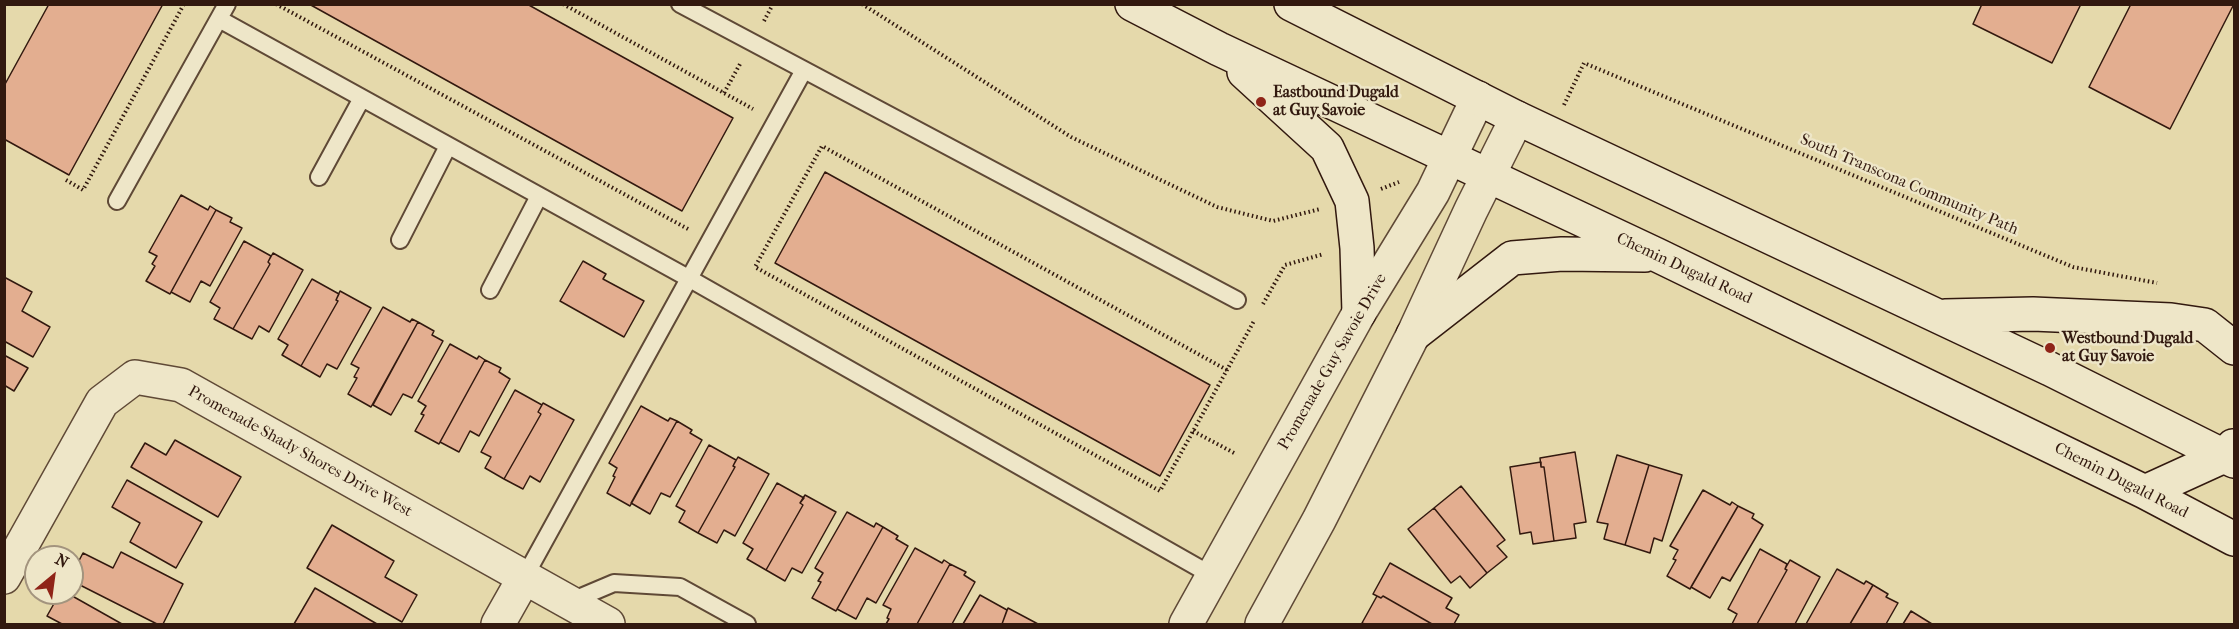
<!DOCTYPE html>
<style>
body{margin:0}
#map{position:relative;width:2239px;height:629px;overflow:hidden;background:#e5d9ab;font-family:"IM FELL French Canon",serif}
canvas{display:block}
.frame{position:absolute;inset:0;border:6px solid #32190f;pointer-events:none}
.north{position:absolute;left:24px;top:545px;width:60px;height:60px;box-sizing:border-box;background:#eee6c8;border:2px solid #a3947e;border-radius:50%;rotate:29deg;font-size:16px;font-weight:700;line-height:24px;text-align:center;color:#32190f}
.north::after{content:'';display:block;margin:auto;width:21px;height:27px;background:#8f2418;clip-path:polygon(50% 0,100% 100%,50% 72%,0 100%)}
</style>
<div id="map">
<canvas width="2239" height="629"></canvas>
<div class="frame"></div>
<div class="north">N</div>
</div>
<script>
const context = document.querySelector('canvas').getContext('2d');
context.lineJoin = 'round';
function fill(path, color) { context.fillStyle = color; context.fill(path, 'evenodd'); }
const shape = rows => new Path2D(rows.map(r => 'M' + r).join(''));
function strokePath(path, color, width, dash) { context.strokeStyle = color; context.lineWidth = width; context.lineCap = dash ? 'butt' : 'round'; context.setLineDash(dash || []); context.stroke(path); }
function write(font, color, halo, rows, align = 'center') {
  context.font = font + ' "IM FELL French Canon",serif'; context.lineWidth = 5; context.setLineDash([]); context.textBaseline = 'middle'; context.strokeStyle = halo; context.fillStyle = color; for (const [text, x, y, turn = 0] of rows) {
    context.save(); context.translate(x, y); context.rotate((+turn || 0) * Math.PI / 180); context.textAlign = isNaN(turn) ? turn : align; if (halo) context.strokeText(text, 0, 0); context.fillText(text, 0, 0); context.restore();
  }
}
const building = shape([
 [49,4,163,4,69,175,4,139,4,86,49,4],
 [309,4,527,4,733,118,682,211,309,4],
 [1982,4,2081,4,2052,63,1973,24,1982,4],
 [2131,4,2234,4,2170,129,2089,87,2131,4],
 [825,172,1210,385,1160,476,775,263,825,172],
 [181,195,208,210,210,206,216,210,170,294,146,281,155,266,152,264,157,256,149,252,181,195],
 [216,210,232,218,230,222,242,228,210,286,201,281,190,302,171,292,216,210],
 [244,241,271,256,268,262,270,264,233,329,214,319,220,308,210,302,244,241],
 [273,253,303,270,269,332,259,326,252,339,233,329,270,264,268,262,273,253],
 [583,261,606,274,603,279,644,301,624,337,560,301,583,261],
 [4,277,32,292,22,311,50,327,33,357,4,341,4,277],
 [312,279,339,294,336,300,338,301,301,366,282,355,288,345,278,339,312,279],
 [340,291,371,308,337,369,327,364,320,377,301,366,338,301,336,300,340,291],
 [383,307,410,322,412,319,418,322,371,407,348,394,357,378,354,377,359,368,351,364,383,307],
 [418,322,434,331,432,335,443,341,412,398,403,394,391,415,373,405,418,322],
 [450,344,477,359,479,356,485,360,439,444,415,431,424,415,421,414,426,406,418,401,450,344],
 [4,355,28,368,14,391,4,385,4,355],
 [485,360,501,368,499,372,510,379,479,436,470,431,459,452,440,442,485,360],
 [515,390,542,405,538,412,541,414,504,479,485,468,491,457,481,452,515,390],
 [543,403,574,420,540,482,530,476,523,489,504,479,541,414,538,412,543,403],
 [641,406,668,421,670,418,677,421,630,506,607,493,615,477,613,476,617,468,609,463,641,406],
 [677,421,692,430,690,433,702,440,670,497,661,493,650,514,631,503,677,421],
 [175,440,241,477,218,517,131,467,145,443,166,455,175,440],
 [709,445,736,460,733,466,735,467,698,533,679,522,685,511,676,506,709,445],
 [1575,452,1586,522,1574,524,1576,538,1554,541,1544,467,1541,467,1540,458,1575,452],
 [1617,455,1649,465,1625,545,1604,539,1608,524,1597,522,1617,455],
 [738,457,769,474,735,536,724,530,717,543,698,533,735,467,733,466,738,457],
 [1541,462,1541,467,1544,467,1554,541,1533,544,1531,532,1520,534,1510,467,1541,462],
 [1649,465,1682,475,1662,541,1654,538,1650,553,1625,545,1649,465],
 [127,480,202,522,176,568,130,542,140,523,112,507,127,480],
 [777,483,804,498,800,503,803,505,766,570,747,559,753,549,743,543,777,483],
 [1461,486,1505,540,1497,546,1507,557,1487,573,1434,508,1461,486],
 [1703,490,1730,505,1732,502,1738,506,1690,589,1667,576,1676,560,1673,559,1678,550,1670,546,1703,490],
 [805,495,836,512,802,573,792,568,785,581,766,570,803,505,800,503,805,495],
 [1738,506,1754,514,1752,518,1763,525,1730,581,1722,577,1710,598,1691,587,1738,506],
 [1434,508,1487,573,1470,588,1460,576,1451,583,1408,529,1434,508],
 [847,512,874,527,876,523,883,527,836,611,812,598,821,582,818,581,823,573,815,568,847,512],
 [332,525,394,561,385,577,417,595,402,622,307,568,332,525],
 [883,527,898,536,896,539,908,546,876,603,867,598,856,619,837,609,883,527],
 [915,548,942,563,944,560,950,564,917,624,886,624,889,619,887,618,891,609,883,605,915,548],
 [1760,549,1787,564,1785,569,1787,570,1757,624,1732,624,1737,614,1728,609,1760,549],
 [121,552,183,584,163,624,157,624,72,581,72,574,83,553,113,568,121,552],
 [1790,560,1820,577,1795,624,1757,624,1787,570,1785,569,1790,560],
 [1390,563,1452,598,1446,608,1459,615,1454,624,1432,624,1383,596,1381,598,1373,594,1390,563],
 [950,564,966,572,964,575,975,582,952,624,917,624,950,564],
 [1837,569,1864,584,1866,581,1873,585,1850,624,1806,624,1837,569],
 [1873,585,1888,594,1886,597,1898,603,1886,624,1850,624,1873,585],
 [315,588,377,624,294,624,315,588],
 [60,593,67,593,122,624,62,624,47,616,60,593],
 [980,595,1007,610,1002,624,963,624,980,595],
 [1377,596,1381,598,1383,596,1432,624,1365,624,1362,623,1377,596],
 [1008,608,1038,624,1002,624,1008,608],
 [1911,611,1932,624,1903,624,1911,611]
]);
fill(building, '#e3ae90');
strokePath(building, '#32190f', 1.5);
const service = shape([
 [680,4,1237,300],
 [219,19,690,279,1213,576],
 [319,177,362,98],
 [117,201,227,4],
 [400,240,448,146],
 [490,290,539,196],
 [524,578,804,70],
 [569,602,614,583,680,587,747,624]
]);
const minor = shape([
 [4,577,102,402,135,377,181,385,608,624],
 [498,624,524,578],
 [1186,624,1359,313,1433,192,1478,98],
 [1262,624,1319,520,1413,335,1471,210,1517,118]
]);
const secondary = shape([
 [1132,4,1219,49,1657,255,2145,492,2234,539],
 [1291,4,1517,118,2050,369,2234,461],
 [1244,72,1327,148,1352,201,1357,248,1359,313],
 [1945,316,2033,314,2171,320,2205,325,2234,348],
 [1413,335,1512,258,1562,254,1645,255],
 [2145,492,2224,456,2233,446]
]);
strokePath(service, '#5f4936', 20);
strokePath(minor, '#5f4936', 36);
strokePath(secondary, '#32190f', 36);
strokePath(shape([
 [276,4,688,229],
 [563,4,753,109],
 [862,4,1071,137,1217,207,1273,221,1320,209],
 [764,21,773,4],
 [724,93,740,64],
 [1564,105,1584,63,2073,267,2157,283],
 [66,180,83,190,184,4],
 [1381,189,1399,182],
 [1263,304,1285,265,1324,254],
 [1227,370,822,146,755,267,1160,491,1254,321],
 [1193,431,1236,454]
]), '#32190f', 4, [1.5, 3]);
strokePath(service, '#eee6c8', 16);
strokePath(minor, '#eee6c8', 33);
strokePath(secondary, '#eee6c8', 33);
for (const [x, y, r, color] of [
 [1261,102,6,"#8f2418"],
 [2050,348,6,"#8f2418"]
]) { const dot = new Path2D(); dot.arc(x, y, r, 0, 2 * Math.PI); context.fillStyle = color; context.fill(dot); strokePath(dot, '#eee6c8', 2); }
write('bold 16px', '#32190f', '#eee6c8', [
 ["Eastbound Dugald",1273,93],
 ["at Guy Savoie",1273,111],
 ["Westbound Dugald",2062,339],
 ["at Guy Savoie",2062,357]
], 'left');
write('16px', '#32190f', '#eee6c8', [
 ["South Transcona Community Path",1909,185,23],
 ["Chemin Dugald Road",1684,269,25],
 ["Promenade Guy Savoie Drive",1333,362,-60],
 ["Promenade Shady Shores Drive West",300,452,29],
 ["Chemin Dugald Road",2121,481,27]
]);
</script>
